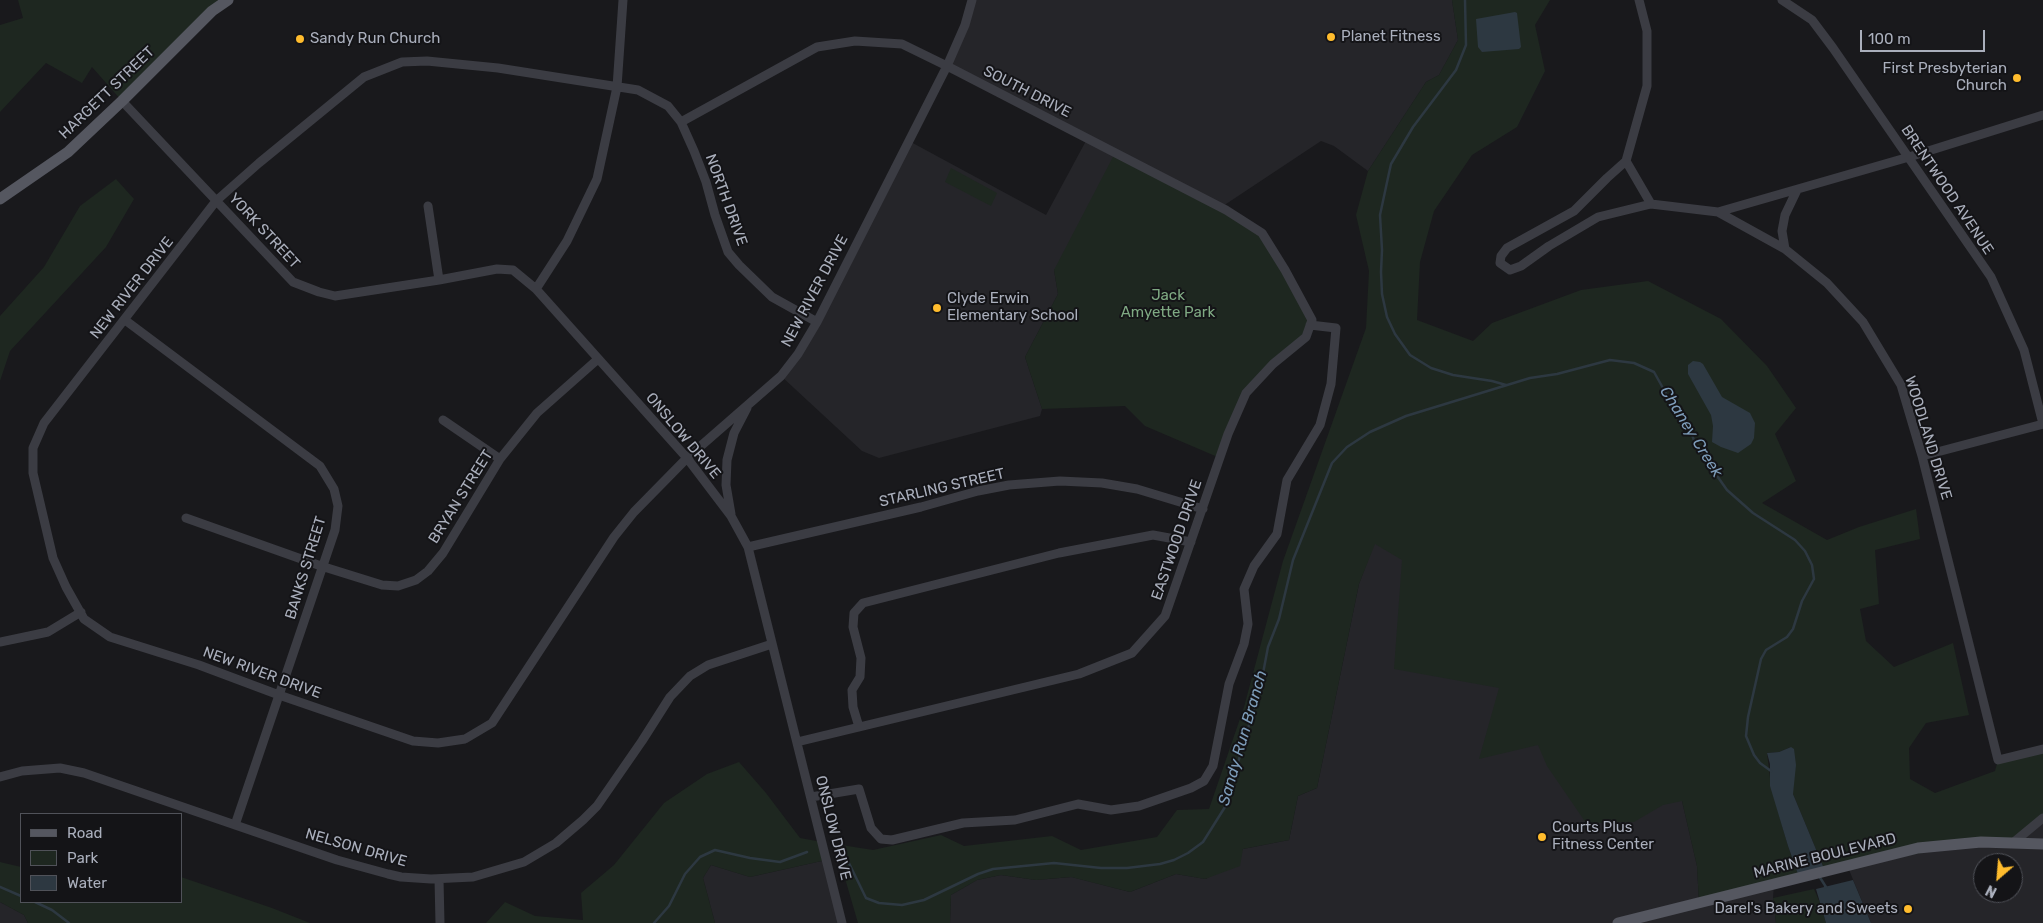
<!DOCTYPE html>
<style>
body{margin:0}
#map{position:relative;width:2043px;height:923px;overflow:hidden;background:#19191c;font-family:Rubik,sans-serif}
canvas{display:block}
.legend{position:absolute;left:20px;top:813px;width:162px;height:90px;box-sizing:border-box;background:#141417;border:1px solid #505259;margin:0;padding:6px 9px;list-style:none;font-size:15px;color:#aaafbc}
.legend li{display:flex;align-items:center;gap:10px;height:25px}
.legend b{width:25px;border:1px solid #505259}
.north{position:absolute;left:1973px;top:853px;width:50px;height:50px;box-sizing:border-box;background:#141417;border:1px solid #505259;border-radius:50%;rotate:207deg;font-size:14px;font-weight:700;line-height:20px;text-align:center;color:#aaafbc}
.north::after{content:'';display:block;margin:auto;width:18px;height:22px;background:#ffbc2d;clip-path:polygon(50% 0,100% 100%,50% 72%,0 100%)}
.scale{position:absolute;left:1860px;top:30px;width:125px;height:22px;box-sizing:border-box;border:2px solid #aaafbc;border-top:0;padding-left:6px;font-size:15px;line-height:18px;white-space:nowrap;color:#aaafbc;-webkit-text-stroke:4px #141417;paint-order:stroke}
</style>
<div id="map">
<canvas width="2043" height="923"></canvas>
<ul class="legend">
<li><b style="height:6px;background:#555760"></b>Road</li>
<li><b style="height:14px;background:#1e2720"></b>Park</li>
<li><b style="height:14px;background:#2d3841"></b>Water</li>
</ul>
<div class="north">N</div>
<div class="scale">100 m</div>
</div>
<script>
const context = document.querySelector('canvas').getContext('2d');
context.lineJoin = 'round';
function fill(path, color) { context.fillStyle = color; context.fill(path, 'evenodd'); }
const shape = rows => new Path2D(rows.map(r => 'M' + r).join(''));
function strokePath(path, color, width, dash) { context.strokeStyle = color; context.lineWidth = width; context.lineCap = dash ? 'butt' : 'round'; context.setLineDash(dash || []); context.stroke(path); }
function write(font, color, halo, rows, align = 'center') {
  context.font = font + ' Rubik,sans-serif'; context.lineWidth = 4; context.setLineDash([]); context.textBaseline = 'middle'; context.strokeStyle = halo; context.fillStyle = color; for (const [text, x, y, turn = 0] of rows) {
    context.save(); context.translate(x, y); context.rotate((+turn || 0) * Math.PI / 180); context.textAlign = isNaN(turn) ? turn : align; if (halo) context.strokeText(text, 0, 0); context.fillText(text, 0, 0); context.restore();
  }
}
fill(shape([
 [972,0,1452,0,1458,40,1439,75,1426,82,1368,171,1334,146,1321,141,1220,208,1054,270,1058,294,1025,357,1042,409,1040,416,879,458,862,451,781,376,798,354,909,141,1046,215,1087,139,947,66],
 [1394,521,1682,801,1697,866,1699,902,1774,884,1773,898,1776,923,950,923,951,895,977,880,1001,875,1036,880,1072,877,1130,892,1176,874,1206,879,1243,849,1289,840,1298,796,1317,788,1359,584,1374,544],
 [2043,818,2043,923,1871,923,1847,865],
 [1983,863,2013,863,2013,893,1983,893],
 [826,860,842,923,715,923,703,878,711,865,750,877],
 [0,902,24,915,28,923,0,923]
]), '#252529');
fill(shape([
 [18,0,218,0,122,101,92,67,82,83,46,63,0,112,0,25,23,18],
 [1452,0,1550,0,1535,25,1545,71,1517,127,1472,155,1434,211,1420,262,1417,320,1473,341,1492,323,1581,290,1648,281,1721,319,1767,366,1796,408,1775,434,1796,481,1762,503,1827,540,1859,527,1916,509,1920,539,1875,550,1879,604,1860,609,1866,641,1894,667,1953,643,1969,715,1926,723,1909,748,1910,779,1935,793,1995,771,1998,760,2043,749,2043,818,2014,842,1981,842,1825,871,1793,794,1791,747,1779,752,1767,753,1771,786,1788,846,1799,877,1699,903,1697,866,1682,801,1663,805,1634,822,1586,823,1547,766,1538,745,1479,759,1499,688,1394,669,1402,560,1375,544,1359,584,1317,788,1298,796,1289,840,1243,849,1240,866,1205,879,1176,874,1130,892,1071,877,1036,880,1001,875,977,880,951,895,950,923,858,923,835,844,873,850,941,835,964,846,1052,836,1081,850,1157,837,1177,810,1209,809,1244,707,1283,561,1366,328,1369,271,1356,215,1368,171,1426,82,1439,75,1458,40],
 [1115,153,1262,233,1312,320,1306,337,1246,393,1220,458,1145,426,1125,406,1042,409,1025,357,1058,294,1054,270],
 [951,168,997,193,991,206,945,182],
 [116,179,134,199,106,247,10,351,0,381,0,316,44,267,80,206],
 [739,762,766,793,800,838,822,842,826,860,750,877,711,865,703,878,715,923,486,923,505,902,535,916,583,920,581,893,614,865,664,803,707,774],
 [0,862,21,867,21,902,181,902,181,877,272,908,310,923,28,923,24,915,0,902],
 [1814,889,1820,903,1826,923,1776,923,1773,898]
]), '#1e2720');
fill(shape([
 [1515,12,1517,13,1521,47,1519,49,1482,52,1478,47,1476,19],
 [1693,361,1700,362,1703,364,1722,397,1750,413,1755,423,1754,438,1751,444,1738,453,1721,447,1712,442,1713,426,1711,415,1688,374,1688,365],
 [1791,747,1794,749,1796,765,1793,794,1825,871,1799,877,1788,846,1770,786,1770,764,1767,753,1779,752],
 [1853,880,1871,923,1826,923,1816,889]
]), '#2d3841');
strokePath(shape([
 [1465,0,1466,45,1456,70,1413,127,1391,164,1389,173,1380,215,1382,250,1381,272,1382,294,1387,317,1395,334,1410,355,1431,368,1453,375,1492,381,1506,385],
 [844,853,866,898,879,903,902,905,924,900,978,874,993,869,1054,863,1101,868,1127,868,1160,864,1174,860,1188,853,1203,842,1225,807,1261,684,1268,647,1279,619,1293,560,1332,463,1347,447,1370,432,1406,416,1530,378,1557,374,1610,360,1634,363,1654,372,1673,406,1686,418,1696,446,1727,490,1753,513,1795,540,1805,551,1812,565,1814,579,1802,601,1793,629,1787,637,1766,650,1761,659,1748,717,1746,736,1754,755,1760,763,1771,771],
 [1819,876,1826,887,1825,887],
 [0,887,21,896],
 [35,902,52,910,69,923],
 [654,923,669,906,685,874,700,857,715,850,750,858,780,862,807,852]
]), '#2d3841', 2.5);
strokePath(shape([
 [1639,0,1647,31,1647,86,1626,161,1651,204],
 [1782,0,1812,20,1833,48,1991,277,2024,350,2043,424],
 [122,101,293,282,319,292,335,296,439,280,497,269,513,270,536,289,687,458,731,516,748,547,842,923],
 [681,122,817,47,855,41,902,44,947,66,1226,210,1262,233,1285,270,1312,320,1306,337,1273,364,1246,393,1228,434,1165,616,1132,653,1079,674,797,742],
 [1626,161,1607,178,1574,211,1507,248,1501,256,1500,263,1510,270,1521,266,1549,246,1598,217,1651,204,1718,212,1785,249,1827,283,1863,322,1901,385,1922,456,1998,760,2043,749],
 [428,206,439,280],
 [1718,212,1909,157,2043,115],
 [1785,249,1782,231,1785,215,1797,190],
 [536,289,567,241,597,179,617,87,623,0],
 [125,320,320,466,334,489,338,506,335,530,235,825],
 [817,322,772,297,739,265,728,252,715,215,706,182,694,151,681,122,668,106,638,90,498,68,427,61,402,62,364,77,259,163,216,201,44,423,33,448,33,473,53,558,66,587,84,619,110,637,199,665,279,695,413,741,438,743,465,739,492,723,614,537,634,512,687,458,781,376,798,354,817,322,947,66,965,25,972,0],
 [443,420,500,459],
 [1922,456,2043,424],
 [731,514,726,485,727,460,734,433,747,408],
 [186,518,321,566,382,585,398,586,416,580,428,571,443,553,500,459,537,413,598,359],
 [748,547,921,507,978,491,1009,485,1060,481,1102,483,1137,489,1203,509],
 [0,642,48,632,81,612],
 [859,727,853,707,852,690,860,677,861,658,853,627,854,613,863,603,1059,553,1153,535,1191,542],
 [0,777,22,771,60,768,84,773,337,860,388,874,401,877,431,879,473,877,524,862,556,843,583,820,597,806,642,741,670,697,690,676,708,665,772,644],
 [811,797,859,789,871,828,881,839,892,840,963,823,1015,820,1078,804,1111,810,1139,806,1191,788,1204,781,1213,766,1229,684,1244,644,1248,624,1244,589,1254,566,1277,534,1287,480,1320,425,1331,384,1336,328,1310,325],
 [2014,842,2043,818],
 [439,879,440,923]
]), '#3b3c43', 9);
strokePath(shape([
 [0,199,68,152,122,101,212,11,228,0],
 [1618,923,1918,848,1981,842,2043,844]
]), '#555760', 11);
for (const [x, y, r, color] of [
 [1331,37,5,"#ffbc2d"],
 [300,39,5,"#ffbc2d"],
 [2017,78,5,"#ffbc2d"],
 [937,308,5,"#ffbc2d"],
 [1542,837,5,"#ffbc2d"],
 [1908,909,5,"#ffbc2d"]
]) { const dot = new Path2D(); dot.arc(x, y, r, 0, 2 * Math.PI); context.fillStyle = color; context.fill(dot); strokePath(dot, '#141417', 2); }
write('15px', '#aaafbc', '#141417', [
 ["Planet Fitness",1341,37],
 ["Sandy Run Church",310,39],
 ["First Presbyterian",2007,69,"right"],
 ["Church",2007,86,"right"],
 ["Clyde Erwin",947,299],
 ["Elementary School",947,316],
 ["Courts Plus",1552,828],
 ["Fitness Center",1552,845],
 ["Darel's Bakery and Sweets",1898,909,"right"]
], 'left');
write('15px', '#aaafbc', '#141417', [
 ["SOUTH DRIVE",1027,92,27],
 ["HARGETT STREET",107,93,-44],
 ["BRENTWOOD AVENUE",1947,190,56],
 ["NORTH DRIVE",726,200,70],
 ["YORK STREET",264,231,47],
 ["NEW RIVER DRIVE",132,288,-52],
 ["NEW RIVER DRIVE",815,291,-62],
 ["ONSLOW DRIVE",683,436,50],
 ["WOODLAND DRIVE",1928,438,73],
 ["STARLING STREET",942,488,-13],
 ["BRYAN STREET",461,497,-58],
 ["EASTWOOD DRIVE",1177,540,-71],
 ["BANKS STREET",306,568,-73],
 ["NEW RIVER DRIVE",262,673,20],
 ["ONSLOW DRIVE",833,828,76],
 ["NELSON DRIVE",356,848,16],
 ["MARINE BOULEVARD",1825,856,-14]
]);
write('15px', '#7fa983', '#141417', [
 ["Jack",1168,296],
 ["Amyette Park",1168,313]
]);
write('italic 16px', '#7e9dba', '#141417', [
 ["Chaney Creek",1691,432,58],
 ["Sandy Run Branch",1243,738,-74]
]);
</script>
